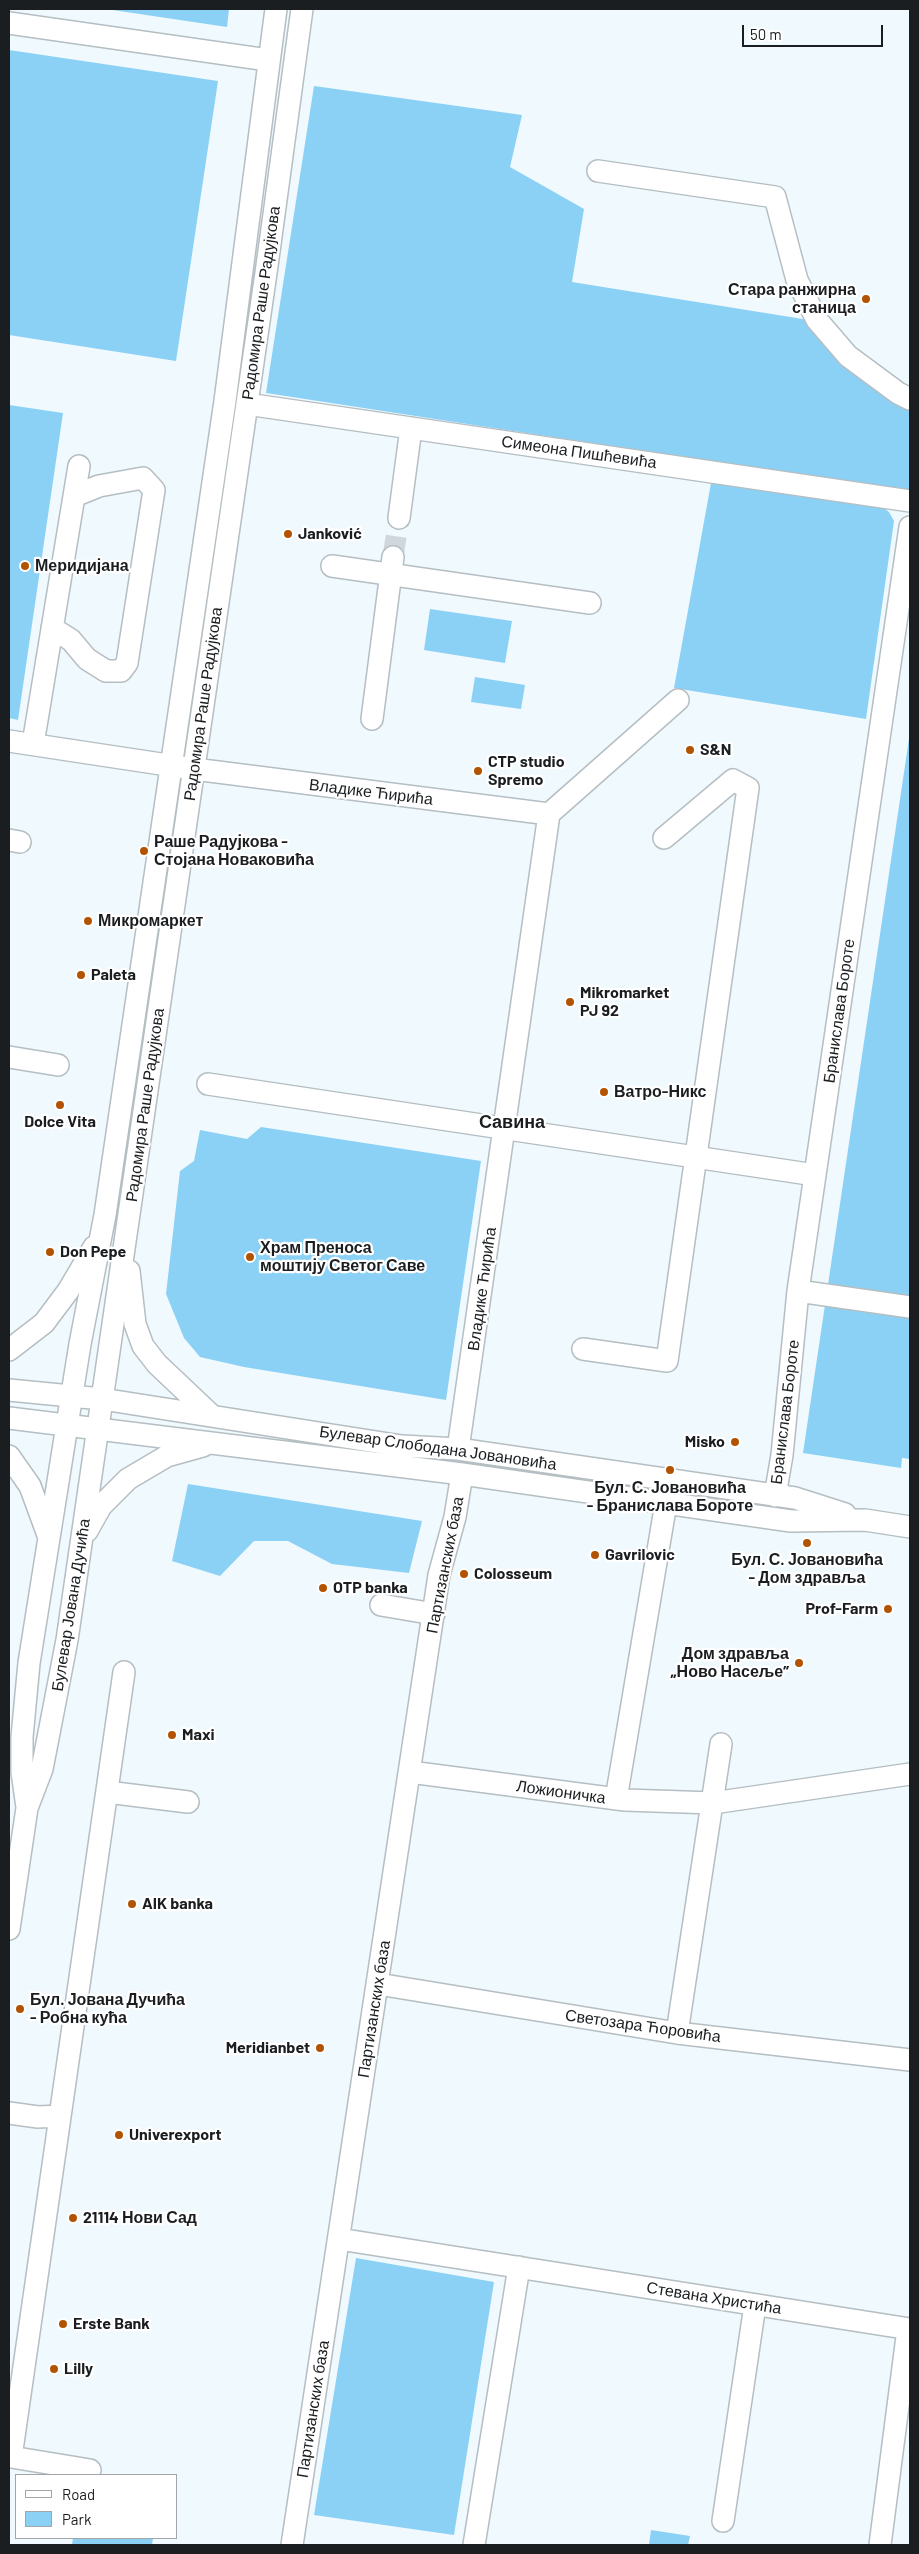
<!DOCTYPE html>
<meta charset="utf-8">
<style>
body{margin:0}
#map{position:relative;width:919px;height:2554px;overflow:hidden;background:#f0f9fe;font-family:Barlow,sans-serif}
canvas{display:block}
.frame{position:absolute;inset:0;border:10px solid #1b1e20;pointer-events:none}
.legend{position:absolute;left:15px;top:2474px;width:162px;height:65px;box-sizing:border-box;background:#fff;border:1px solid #a4a5a6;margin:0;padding:6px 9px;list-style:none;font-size:15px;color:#1b1e20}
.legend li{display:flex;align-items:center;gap:10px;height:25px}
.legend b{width:25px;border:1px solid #a4a5a6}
.scale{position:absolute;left:742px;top:25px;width:141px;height:22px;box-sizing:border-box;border:2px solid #1b1e20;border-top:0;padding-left:6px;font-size:15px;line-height:18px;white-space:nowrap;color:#1b1e20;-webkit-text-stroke:4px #fff;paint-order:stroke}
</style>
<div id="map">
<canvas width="919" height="2554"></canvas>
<div class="frame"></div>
<ul class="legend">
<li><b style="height:6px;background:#fff"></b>Road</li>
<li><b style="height:14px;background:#8bd1f5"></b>Park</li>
</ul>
<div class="scale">50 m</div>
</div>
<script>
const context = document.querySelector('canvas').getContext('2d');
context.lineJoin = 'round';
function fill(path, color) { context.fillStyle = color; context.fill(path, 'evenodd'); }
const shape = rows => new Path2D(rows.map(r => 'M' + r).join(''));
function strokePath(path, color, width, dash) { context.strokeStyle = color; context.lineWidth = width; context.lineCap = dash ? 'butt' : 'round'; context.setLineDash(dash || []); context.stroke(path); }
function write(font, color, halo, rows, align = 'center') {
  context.font = font + ' Barlow,sans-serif'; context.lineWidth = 4.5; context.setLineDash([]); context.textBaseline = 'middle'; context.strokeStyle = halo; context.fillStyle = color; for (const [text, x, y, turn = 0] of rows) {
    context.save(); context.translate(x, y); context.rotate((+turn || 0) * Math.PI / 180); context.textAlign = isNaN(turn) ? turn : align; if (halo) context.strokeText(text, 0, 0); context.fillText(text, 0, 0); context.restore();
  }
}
fill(shape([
 [106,9,229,9,227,27],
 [9,50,218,81,176,361,9,335],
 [314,86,522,115,510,167,584,209,572,282,809,320,910,388,910,492,266,393],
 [9,405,63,413,18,720,9,718],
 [711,483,880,505,889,512,894,521,866,719,674,688],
 [430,609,512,621,505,663,424,650],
 [475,677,525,685,521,709,471,702],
 [910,732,910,1459,902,1458,901,1468,803,1453],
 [261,1127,481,1161,446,1400,244,1367,200,1357,184,1338,166,1294,180,1171,194,1161,200,1130,247,1139],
 [188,1484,422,1521,409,1573,332,1564,288,1541,254,1541,220,1576,172,1561],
 [356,2258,494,2282,454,2535,314,2515],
 [651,2530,690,2536,688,2545,649,2545],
 [73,2538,153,2538,152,2545,72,2545]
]), '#8bd1f5');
strokePath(shape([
 [393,557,399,518]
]), '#d0d8dd', 21, [21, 11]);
const minor = shape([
 [9,23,268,60],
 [598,171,775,197,797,280,817,320,848,356,898,393,910,399],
 [247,404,910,501],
 [399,518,411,428],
 [332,566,590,603],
 [52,628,71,640,87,659,106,671,121,671,127,663,154,490,143,478,99,486,74,496],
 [372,719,393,557],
 [9,741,194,769,549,814,458,1449],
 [33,744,79,466],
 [549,814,678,700],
 [9,840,20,842],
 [9,1057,58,1065],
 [208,1084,815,1175],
 [129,1271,135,1324,143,1346,157,1364,212,1416],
 [798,1291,910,1307],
 [583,1349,667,1361,748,788,733,780,664,838],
 [9,1350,44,1323,68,1291,94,1247],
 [9,1390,102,1399,402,1446,458,1449,795,1498,845,1514],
 [9,1418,462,1474,791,1521,865,1520,910,1527],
 [9,1456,30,1486,48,1535],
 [775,1496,782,1455,798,1291,910,527],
 [87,1531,101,1506,128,1479,167,1456,203,1446],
 [381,1605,434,1614],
 [410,1772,625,1800,713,1803,910,1774],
 [107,1792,188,1802],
 [616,1799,666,1503],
 [27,1807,22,1772,22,1737,29,1663,80,1344,105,1215,225,401,276,9],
 [9,1929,27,1808,42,1769,67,1640,266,273,302,9],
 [378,1984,677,2033,910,2060],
 [677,2033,721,1744],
 [9,2113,38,2117,59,2116],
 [339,2239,910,2329],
 [90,2470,11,2457,124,1672],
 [723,2521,755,2305],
 [292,2545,439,1575,455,1517,462,1474],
 [474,2545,519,2267],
 [880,2545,908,2329]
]);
strokePath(minor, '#b5bec2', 24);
strokePath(minor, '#fff', 21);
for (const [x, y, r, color] of [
 [866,299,5,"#b25302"],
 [288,534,5,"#b25302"],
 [25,566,5,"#b25302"],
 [690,750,5,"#b25302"],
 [478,771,5,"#b25302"],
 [144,851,5,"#b25302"],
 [88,921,5,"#b25302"],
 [81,975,5,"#b25302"],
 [570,1002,5,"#b25302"],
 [604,1092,5,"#b25302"],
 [60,1105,5,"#b25302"],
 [50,1252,5,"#b25302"],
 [250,1257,5,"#b25302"],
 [735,1442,5,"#b25302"],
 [670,1470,5,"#b25302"],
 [807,1543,5,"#b25302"],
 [595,1555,5,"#b25302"],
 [464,1574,5,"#b25302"],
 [323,1588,5,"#b25302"],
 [888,1609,5,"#b25302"],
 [799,1663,5,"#b25302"],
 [172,1735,5,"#b25302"],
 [132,1904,5,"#b25302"],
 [20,2009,5,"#b25302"],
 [320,2048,5,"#b25302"],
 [119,2135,5,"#b25302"],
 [73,2218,5,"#b25302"],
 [63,2324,5,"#b25302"],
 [54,2369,5,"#b25302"]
]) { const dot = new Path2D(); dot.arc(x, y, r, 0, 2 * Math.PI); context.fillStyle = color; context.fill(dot); strokePath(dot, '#fff', 2); }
write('bold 16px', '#1b1e20', '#fff', [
 ["Стара ранжирна",856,290,"right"],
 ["станица",856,308,"right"],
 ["Janković",298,534],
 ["Меридијана",35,566],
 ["S&N",700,750],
 ["CTP studio",488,762],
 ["Spremo",488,780],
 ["Раше Радујкова -",154,842],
 ["Стојана Новаковића",154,860],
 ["Микромаркет",98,921],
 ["Paleta",91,975],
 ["Mikromarket",580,993],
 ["PJ 92",580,1011],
 ["Ватро-Никс",614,1092],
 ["Dolce Vita",60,1122,"center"],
 ["Храм Преноса",260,1248],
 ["моштију Светог Саве",260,1266],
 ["Don Pepe",60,1252],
 ["Misko",725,1442,"right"],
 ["Бул. С. Јовановића",670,1488,"center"],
 ["- Бранислава Бороте",670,1506,"center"],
 ["Gavrilovic",605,1555],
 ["Бул. С. Јовановића",807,1560,"center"],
 ["- Дом здравља",807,1578,"center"],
 ["Colosseum",474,1574],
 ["OTP banka",333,1588],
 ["Prof-Farm",878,1609,"right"],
 ["Дом здравља",789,1654,"right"],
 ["„Ново Насеље”",789,1672,"right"],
 ["Maxi",182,1735],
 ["AIK banka",142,1904],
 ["Бул. Јована Дучића",30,2000],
 ["- Робна кућа",30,2018],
 ["Meridianbet",310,2048,"right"],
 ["Univerexport",129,2135],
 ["21114 Нови Сад",83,2218],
 ["Erste Bank",73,2324],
 ["Lilly",64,2369]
], 'left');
write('16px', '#1b1e20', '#fff', [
 ["Радомира Раше Радујкова",261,303,-82],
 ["Симеона Пишћевића",579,452,8],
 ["Радомира Раше Радујкова",203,704,-82],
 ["Владике Ћирића",371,792,7],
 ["Бранислава Бороте",839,1011,-82],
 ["Радомира Раше Радујкова",145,1105,-82],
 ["Владике Ћирића",482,1289,-82],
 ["Бранислава Бороте",785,1412,-83],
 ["Булевар Слободана Јовановића",438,1448,8],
 ["Партизанских база",445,1565,-79],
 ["Булевар Јована Дучића",71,1605,-81],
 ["Ложионичка",561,1792,8],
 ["Партизанских база",374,2009,-81],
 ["Светозара Ћоровића",643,2026,8],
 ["Стевана Христића",714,2298,9],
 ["Партизанских база",313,2409,-81]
]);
write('bold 18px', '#1b1e20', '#fff', [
 ["Савина",512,1122]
]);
</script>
